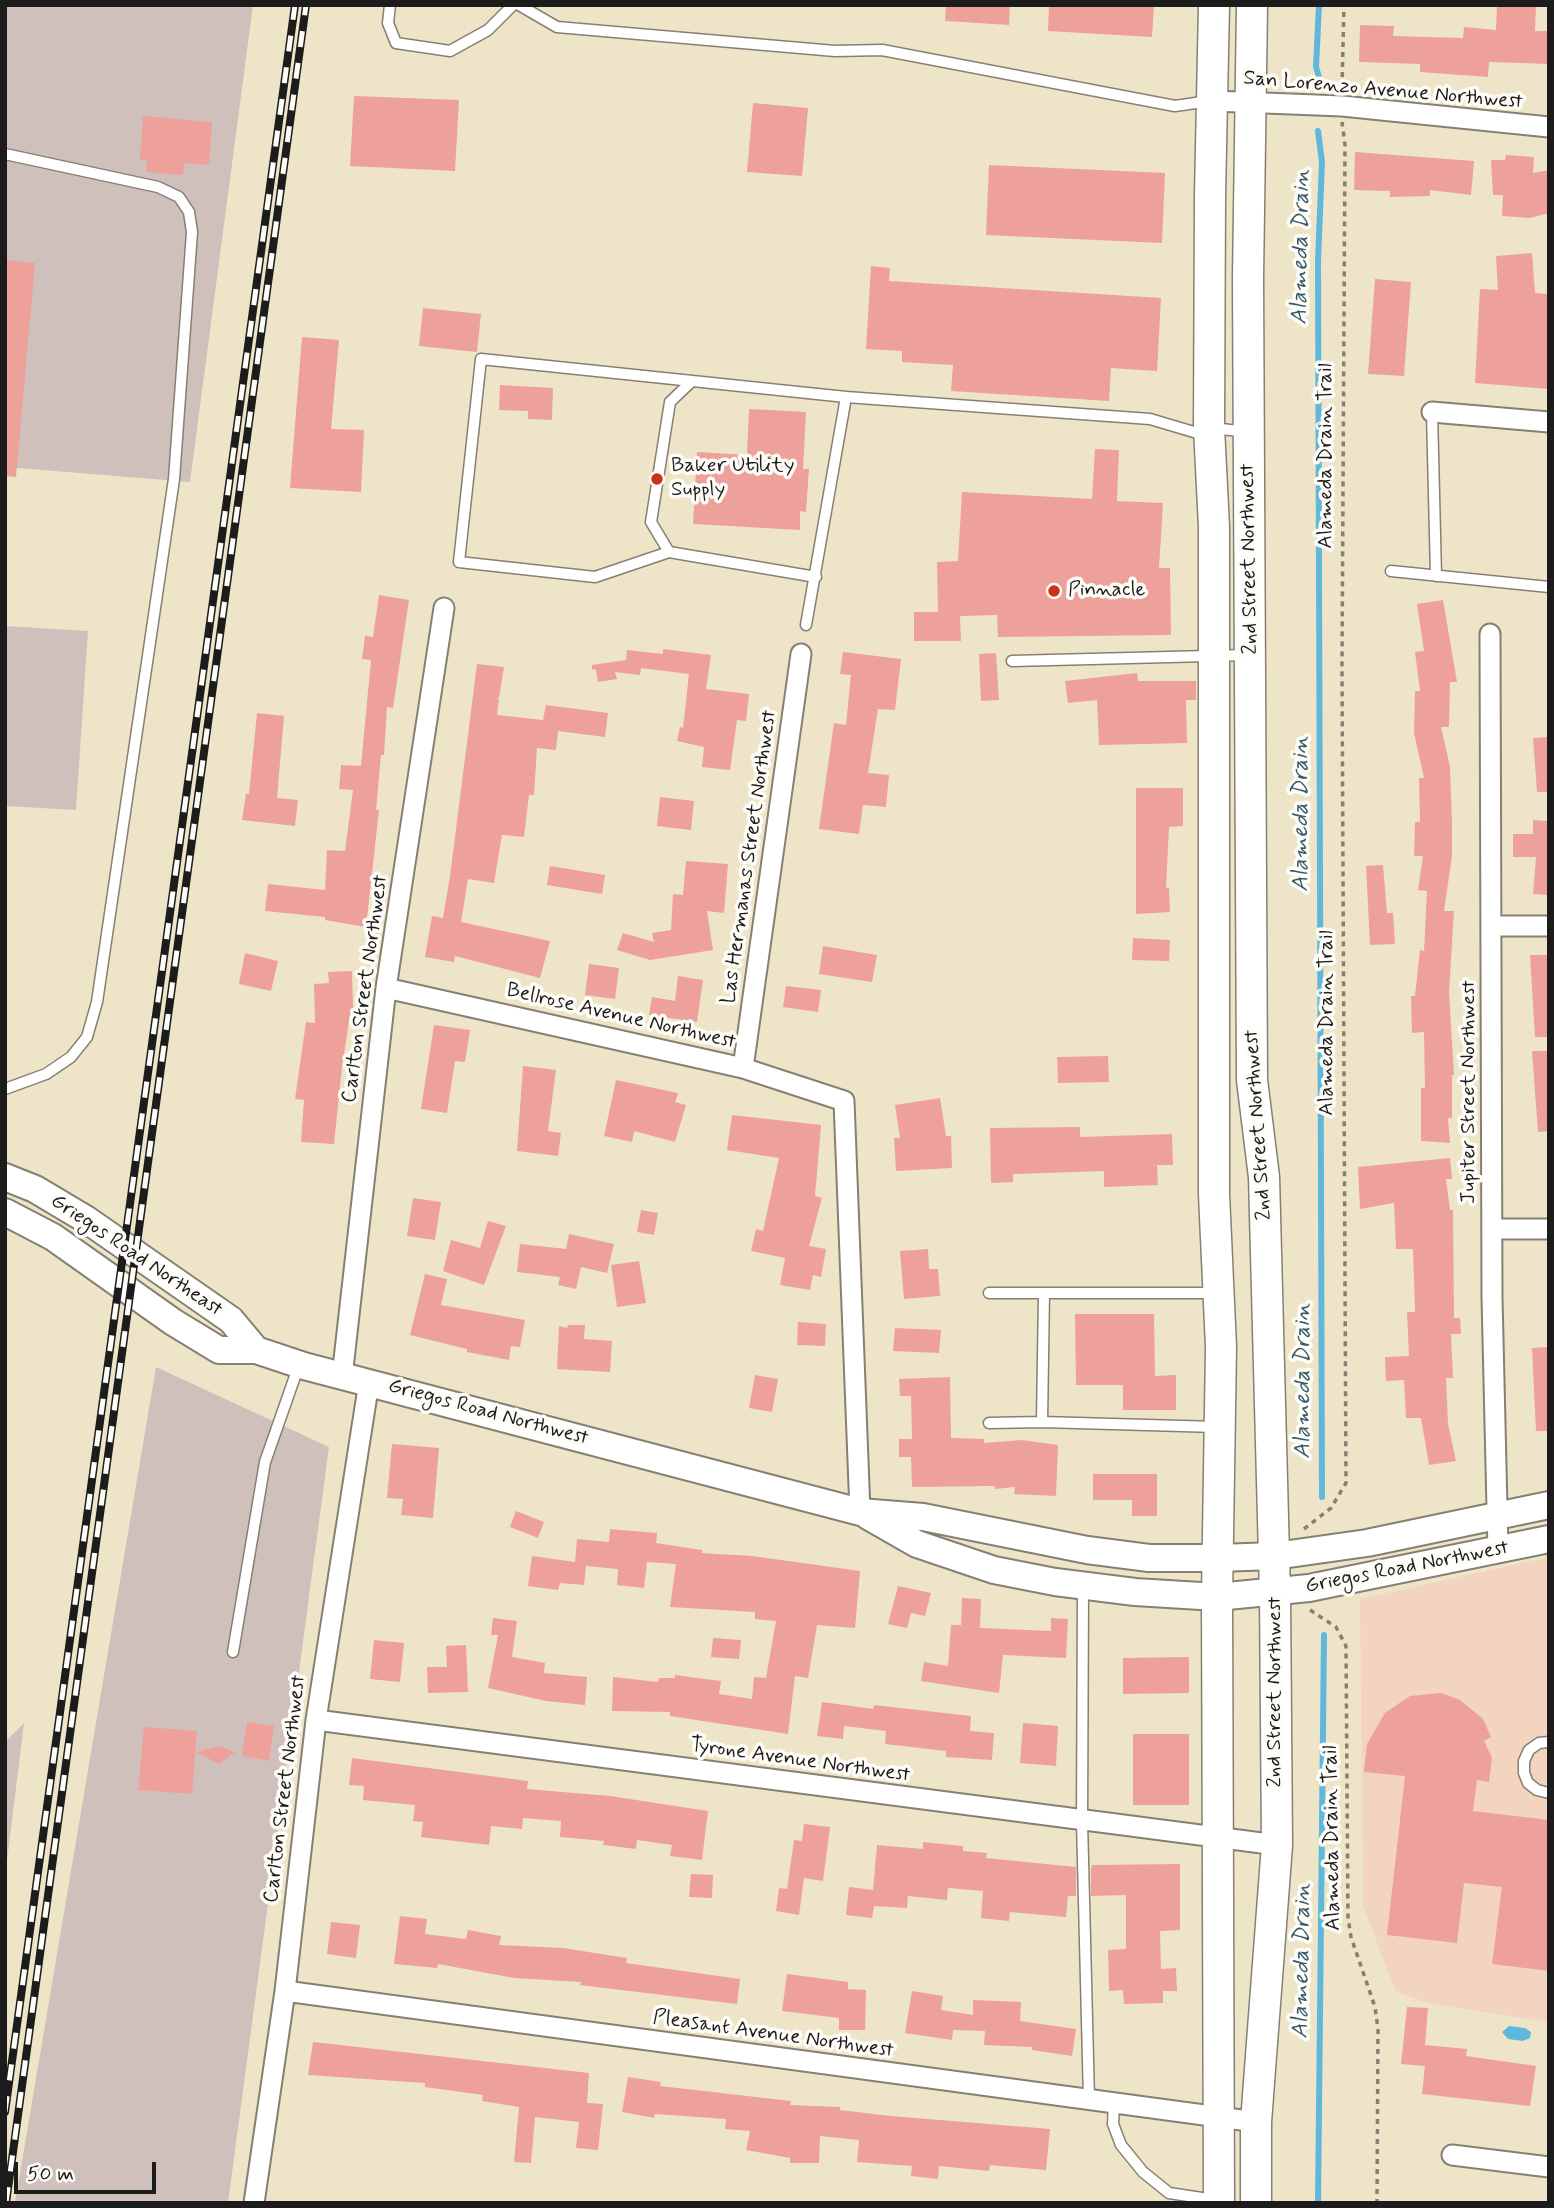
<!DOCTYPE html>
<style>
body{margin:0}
#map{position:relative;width:1554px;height:2208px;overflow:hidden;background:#eee5c8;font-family:Mynerve,sans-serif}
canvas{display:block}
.frame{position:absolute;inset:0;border:7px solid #1c1c1c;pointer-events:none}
.scale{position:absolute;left:14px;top:2162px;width:142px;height:32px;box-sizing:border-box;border:4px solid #1c1c1c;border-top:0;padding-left:9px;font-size:21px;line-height:24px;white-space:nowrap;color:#1c1c1c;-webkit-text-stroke:5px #fdfcf7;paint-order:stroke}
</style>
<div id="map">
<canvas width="1554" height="2208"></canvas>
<div class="frame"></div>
<div class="scale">50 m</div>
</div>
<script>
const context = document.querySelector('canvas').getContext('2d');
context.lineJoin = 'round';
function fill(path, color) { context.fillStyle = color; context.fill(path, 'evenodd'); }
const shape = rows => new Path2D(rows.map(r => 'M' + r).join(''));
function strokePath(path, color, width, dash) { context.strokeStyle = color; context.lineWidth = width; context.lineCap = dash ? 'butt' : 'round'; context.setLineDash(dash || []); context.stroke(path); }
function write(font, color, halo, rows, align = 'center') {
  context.font = font + ' Mynerve,sans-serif'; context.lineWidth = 7; context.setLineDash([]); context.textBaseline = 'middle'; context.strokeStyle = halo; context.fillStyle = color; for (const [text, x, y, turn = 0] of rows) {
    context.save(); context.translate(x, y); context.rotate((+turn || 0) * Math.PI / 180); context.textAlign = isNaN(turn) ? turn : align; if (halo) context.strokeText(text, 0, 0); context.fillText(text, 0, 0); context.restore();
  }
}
fill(shape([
 [1549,1557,1549,2022,1431,2004,1396,1992,1363,1906,1360,1599]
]), '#f3d4bf');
fill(shape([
 [5,5,253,5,190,482,5,467],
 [5,626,88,631,76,810,5,806],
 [156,1367,329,1447,228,2203,15,2203],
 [24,1723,5,1877,5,1742]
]), '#cfc0bb');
fill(shape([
 [1509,2026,1525,2028,1531,2032,1530,2038,1523,2041,1508,2039,1502,2032]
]), '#5fb8dc');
strokePath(shape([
 [1319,77,1316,67,1319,5],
 [1318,131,1322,162,1318,261,1322,1497],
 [1318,2203,1324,1635]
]), '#5fb8dc', 6);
fill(shape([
 [946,5,1010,5,1009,25,945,21],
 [1049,5,1154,5,1152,37,1048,31],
 [1497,5,1536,5,1535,31,1549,31,1549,64,1489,62,1488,77,1420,72,1420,64,1359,62,1360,25,1394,26,1393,36,1463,38,1464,27,1496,30],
 [354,96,459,100,455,171,350,166],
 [753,103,808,108,802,176,747,172],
 [143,116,212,122,209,165,184,163,183,175,146,172,147,160,140,160],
 [1355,152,1474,161,1471,195,1430,190,1430,196,1390,197,1390,191,1354,190],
 [1506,155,1534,157,1533,173,1549,170,1549,213,1530,218,1502,216,1503,195,1493,195,1491,160,1505,160],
 [989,165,1165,173,1162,243,986,235],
 [1532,253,1535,293,1549,294,1549,389,1475,383,1480,289,1498,290,1496,256],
 [5,260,35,263,16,477,5,476],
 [871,266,890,268,889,281,1161,298,1157,371,1111,368,1109,401,951,391,953,365,902,362,902,351,866,349],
 [1375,279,1411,282,1404,376,1368,374],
 [423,308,481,314,477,352,419,346],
 [302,337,339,340,331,429,364,430,361,492,290,488],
 [500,385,553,388,552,420,528,419,528,411,499,410],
 [749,409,806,412,803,469,809,469,806,512,800,511,800,530,693,524,697,452,747,455],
 [1095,449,1119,450,1117,501,1163,503,1159,568,1170,568,1171,635,998,637,997,615,960,616,961,641,914,641,914,612,938,612,937,562,958,561,962,492,1092,499],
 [379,595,409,600,393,708,387,707,384,755,381,755,376,810,379,810,366,927,325,920,325,917,265,911,268,884,325,890,327,850,345,851,353,790,339,789,341,765,361,766,371,660,362,659,365,636,373,637],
 [1443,600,1457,682,1450,682,1449,727,1441,727,1450,767,1452,822,1452,856,1444,911,1454,911,1449,992,1454,1075,1452,1075,1452,1118,1448,1118,1450,1143,1421,1141,1421,1088,1425,1088,1424,1032,1412,1033,1411,996,1415,996,1420,950,1424,951,1427,891,1418,890,1423,856,1414,856,1415,822,1420,822,1419,778,1424,778,1414,733,1415,691,1420,691,1415,652,1424,651,1417,604],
 [663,649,711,655,706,689,749,694,746,721,737,720,730,770,702,767,704,747,677,741,680,727,683,728,689,674,641,668,640,675,615,672,617,679,598,682,596,670,592,669,592,665,626,660,627,650,663,654],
 [843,652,901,659,895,710,878,709,868,773,889,775,886,807,863,805,859,834,819,829,834,723,846,725,851,675,840,674],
 [996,653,999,700,981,701,979,654],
 [477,664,504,667,499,698,496,699,499,699,497,715,543,720,546,705,608,713,605,737,558,731,556,750,537,748,534,795,529,795,524,837,502,835,494,883,468,879,461,922,550,941,540,978,455,956,454,962,425,957,432,916,443,918,450,876],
 [1137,673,1138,681,1196,681,1196,700,1186,700,1187,743,1099,745,1097,700,1068,703,1065,681],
 [257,713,284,716,277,798,298,800,295,826,242,820,246,794,249,794],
 [1549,737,1549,792,1537,792,1533,738],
 [1136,788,1183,788,1183,826,1169,827,1166,888,1169,888,1170,912,1136,914],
 [660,797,694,801,691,830,657,826],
 [1533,820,1549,821,1549,895,1533,894,1536,857,1513,857,1513,834,1533,834],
 [686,861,728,864,724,913,707,911,713,950,650,960,617,950,623,933,654,942,652,933,671,930,673,894,683,895],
 [1383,865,1387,913,1393,913,1395,944,1370,945,1366,866],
 [550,866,605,875,602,894,547,885],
 [1133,938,1170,940,1169,961,1132,960],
 [823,946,877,955,872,982,819,974],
 [245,953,278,961,271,991,239,984],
 [1530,955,1549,955,1549,1037,1535,1037],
 [589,964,619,968,615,999,585,995],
 [352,971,353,1008,351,1008,342,1067,334,1144,301,1142,304,1100,295,1099,306,1022,315,1023,314,984,329,983,328,972],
 [678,976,703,980,697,1022,649,1015,652,997,675,1001],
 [786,986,821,990,818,1012,783,1007],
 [434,1025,470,1030,465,1062,455,1061,447,1113,421,1109],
 [1532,1051,1549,1051,1549,1131,1538,1132],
 [1108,1056,1109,1082,1058,1083,1057,1057],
 [523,1066,556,1070,548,1131,561,1133,558,1156,517,1151],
 [616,1080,678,1093,675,1102,686,1105,675,1142,634,1131,632,1142,604,1136],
 [940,1098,946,1136,951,1136,952,1168,896,1171,894,1138,900,1138,895,1105],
 [732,1115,821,1125,815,1196,822,1198,809,1246,826,1249,821,1277,813,1275,810,1290,780,1285,785,1258,751,1251,756,1229,763,1231,779,1158,727,1150],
 [1080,1127,1080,1137,1172,1134,1173,1165,1157,1165,1158,1185,1104,1187,1104,1171,1013,1174,1013,1182,991,1183,990,1128],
 [1450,1158,1452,1179,1446,1179,1450,1210,1453,1210,1454,1318,1460,1318,1461,1334,1451,1334,1453,1378,1446,1378,1448,1424,1456,1461,1429,1465,1421,1418,1406,1418,1404,1380,1386,1381,1385,1357,1409,1356,1407,1312,1415,1312,1413,1249,1396,1249,1394,1203,1360,1209,1358,1167],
 [413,1198,441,1202,435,1240,407,1236],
 [641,1210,658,1213,654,1235,637,1232],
 [488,1221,506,1226,484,1285,443,1271,451,1240,480,1248],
 [569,1234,614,1244,607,1273,581,1267,576,1289,558,1285,560,1277,517,1272,520,1244,566,1249],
 [928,1249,929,1269,938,1269,940,1296,904,1299,900,1251],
 [639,1261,646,1303,617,1307,611,1265],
 [425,1274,447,1279,441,1305,525,1320,520,1347,511,1346,509,1360,467,1352,467,1349,410,1335],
 [1075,1314,1154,1314,1155,1376,1176,1375,1176,1410,1123,1410,1123,1385,1076,1385],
 [798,1322,826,1324,825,1346,797,1345],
 [568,1325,585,1325,584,1339,612,1341,610,1372,557,1369,559,1326,567,1328],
 [895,1328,941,1330,939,1353,893,1351],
 [1549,1347,1549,1431,1536,1431,1532,1348],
 [755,1375,778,1379,772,1412,749,1408],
 [950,1377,951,1438,984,1439,984,1443,1022,1440,1058,1445,1056,1496,1014,1494,1015,1487,995,1489,995,1486,912,1487,911,1457,899,1457,899,1439,912,1439,911,1396,900,1396,899,1379],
 [392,1444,439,1448,433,1518,401,1515,403,1499,387,1498],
 [1093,1474,1157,1474,1157,1516,1132,1516,1132,1500,1093,1500],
 [516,1511,544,1522,538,1538,510,1527],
 [610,1529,657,1533,656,1543,702,1550,702,1553,752,1556,860,1571,855,1628,817,1625,808,1678,795,1676,788,1734,670,1716,670,1712,612,1711,613,1677,658,1682,659,1678,675,1678,675,1675,721,1681,719,1694,752,1699,754,1677,766,1678,776,1621,755,1619,755,1612,670,1607,676,1564,647,1562,644,1588,617,1585,618,1569,586,1566,584,1585,560,1583,558,1590,528,1586,532,1556,575,1562,577,1539,609,1542],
 [898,1586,931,1593,925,1616,911,1613,907,1628,888,1624],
 [962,1598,981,1599,980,1628,1051,1631,1051,1618,1068,1619,1066,1658,1003,1655,999,1693,921,1681,924,1662,948,1666,951,1625,961,1625],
 [493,1618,517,1621,512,1657,545,1663,544,1673,587,1677,585,1705,546,1701,488,1688,498,1635,491,1635],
 [713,1638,741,1640,739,1659,711,1657],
 [374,1640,404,1643,400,1682,370,1679],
 [466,1645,468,1692,428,1693,427,1667,447,1667,446,1646],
 [1189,1657,1189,1693,1123,1694,1123,1658],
 [1441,1693,1460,1700,1483,1719,1491,1737,1484,1741,1492,1758,1489,1782,1477,1780,1473,1811,1549,1820,1549,1971,1492,1964,1502,1887,1464,1883,1457,1943,1387,1935,1405,1776,1364,1772,1367,1744,1385,1713,1410,1696],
 [822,1702,873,1709,874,1705,971,1716,970,1731,994,1733,992,1760,946,1757,946,1751,885,1744,886,1731,844,1726,843,1739,817,1736],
 [247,1722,274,1726,269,1761,242,1756],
 [1023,1723,1058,1726,1056,1766,1020,1763],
 [144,1727,197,1731,192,1794,138,1790],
 [1133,1734,1189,1734,1189,1805,1133,1805],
 [219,1746,235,1752,219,1764,196,1752],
 [352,1758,528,1781,527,1789,610,1796,708,1811,702,1860,670,1856,672,1845,637,1840,636,1849,603,1845,604,1841,560,1837,561,1821,523,1818,522,1829,491,1826,489,1845,421,1837,423,1822,413,1821,415,1805,363,1800,364,1786,349,1785],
 [804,1824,830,1827,823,1881,804,1878,799,1915,776,1911,779,1888,787,1889,794,1840,802,1841],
 [923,1842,963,1846,963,1851,987,1853,986,1858,1076,1867,1076,1896,1068,1896,1066,1917,1010,1912,1009,1921,981,1918,983,1891,948,1888,947,1900,908,1896,907,1908,874,1906,872,1918,846,1915,849,1887,873,1890,877,1845,923,1849],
 [1180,1864,1180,1930,1160,1931,1161,1969,1176,1968,1177,1991,1163,1991,1163,2003,1124,2004,1123,1990,1109,1991,1108,1950,1126,1949,1126,1895,1091,1896,1091,1869,1092,1865],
 [691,1874,713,1875,712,1898,689,1897],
 [400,1916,427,1919,425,1934,466,1939,468,1930,501,1936,499,1945,563,1948,627,1958,626,1963,740,1979,737,2004,580,1985,581,1982,514,1978,438,1964,437,1968,394,1964],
 [331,1922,360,1925,356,1958,327,1954],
 [787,1974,848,1982,848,1989,866,1990,865,2030,839,2030,839,2018,782,2011],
 [912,1991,943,1996,941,2010,973,2015,973,2000,1021,2002,1020,2021,1076,2029,1072,2056,1032,2050,1032,2047,984,2045,985,2031,953,2030,952,2040,905,2033],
 [1407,2007,1428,2008,1425,2045,1467,2049,1466,2056,1536,2066,1530,2106,1422,2094,1425,2066,1401,2064],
 [313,2042,589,2073,587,2103,603,2104,598,2150,576,2148,579,2122,535,2117,531,2163,514,2162,519,2107,482,2101,483,2095,425,2087,425,2083,308,2075],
 [628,2077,661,2082,660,2086,791,2101,790,2105,840,2107,840,2110,891,2116,1050,2129,1046,2170,990,2165,989,2171,939,2166,938,2179,911,2176,912,2166,857,2162,859,2140,820,2136,819,2163,790,2163,790,2158,746,2150,750,2131,725,2129,726,2119,655,2114,654,2118,622,2112]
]), '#eda19a');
const lane = shape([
 [390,5,388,23,396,43,450,51,488,30,513,5],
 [519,5,557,27,835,51,882,50,1175,106,1209,101],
 [5,154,158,187,179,197,189,212,192,232,174,479,97,1002,87,1037,71,1057,46,1074,5,1089],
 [692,381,670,402,651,522,669,552,816,577],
 [1432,412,1436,576],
 [1213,428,1247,432],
 [669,552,595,577,459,562,481,359,846,397,1150,419,1204,435],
 [1391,571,1549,587],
 [806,625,846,397],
 [1012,661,1247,655],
 [989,1293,1044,1293],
 [1214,1293,1044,1293,1042,1422,1217,1427],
 [989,1423,1042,1422],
 [1083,1586,1082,1821,1089,2100],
 [233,1652,265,1462,299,1365],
 [1549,1742,1539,1743,1529,1750,1524,1761,1524,1773,1528,1783,1537,1790,1549,1793],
 [1114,2104,1113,2124,1121,2145,1143,2172,1169,2193,1215,2200]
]);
const street = shape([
 [1213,101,1342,106,1549,127],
 [1432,412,1549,422],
 [1490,634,1492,1297,1498,1550],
 [1493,926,1549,926],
 [386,988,743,1068,844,1101,860,1512],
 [743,1068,801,654],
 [1492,1229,1549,1229],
 [342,1377,386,988,444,608],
 [316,1720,1277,1845],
 [285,1991,1256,2122],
 [1452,2155,1549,2167],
 [254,2203,285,1991,316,1720,369,1382]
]);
const secondary = shape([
 [5,1177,35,1189,87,1220,231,1320,256,1350],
 [5,1212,53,1237,173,1322,219,1350,256,1350,304,1366,860,1512,923,1517,1087,1550,1149,1558,1218,1558,1275,1556,1367,1543,1549,1505],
 [868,1516,917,1544,994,1570,1055,1582,1135,1592,1217,1597,1309,1588,1549,1539]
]);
const primary = shape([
 [1214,5,1210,195,1209,428,1214,527,1214,1194,1221,1347,1217,1597,1219,2203],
 [1252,5,1248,278,1252,1080,1264,1177,1275,1594,1277,1845,1256,2122,1256,2203]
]);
strokePath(lane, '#858072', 13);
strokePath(street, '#858072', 23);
strokePath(secondary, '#858072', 30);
strokePath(primary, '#858072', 33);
strokePath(shape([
 [1342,87,1344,5],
 [1304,1529,1331,1508,1346,1483,1342,666,1345,145,1342,122],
 [1310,1610,1336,1627,1346,1646,1348,1918,1351,1937,1375,2007,1378,2029,1377,2203]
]), '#858072', 3.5, [5, 5]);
strokePath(lane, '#fff', 10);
strokePath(street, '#fff', 19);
strokePath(secondary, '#fff', 26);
strokePath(primary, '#fff', 30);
const rail = shape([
 [5,2112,295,5],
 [6,2203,306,5]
]);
strokePath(rail, '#1c1c1c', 8);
strokePath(rail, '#fdfcf7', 5, [16]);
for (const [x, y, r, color] of [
 [657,479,7,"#c8321e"],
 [1054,591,7,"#c8321e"]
]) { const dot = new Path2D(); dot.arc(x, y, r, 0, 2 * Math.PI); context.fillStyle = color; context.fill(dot); strokePath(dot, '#fdfcf7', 2.5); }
write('21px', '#1c1c1c', '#fdfcf7', [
 ["San Lorenzo Avenue Northwest",1383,91,5],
 ["Alameda Drain Trail",1327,456,-90],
 ["2nd Street Northwest",1250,559,-91],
 ["Las Hermanas Street Northwest",750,857,-82],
 ["Carlton Street Northwest",366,989,-82],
 ["Bellrose Avenue Northwest",621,1017,13],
 ["Alameda Drain Trail",1328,1023,-90],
 ["Jupiter Street Northwest",1470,1092,-90],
 ["2nd Street Northwest",1259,1125,-94],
 ["Griegos Road Northeast",136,1256,34],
 ["Griegos Road Northwest",488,1413,15],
 ["Griegos Road Northwest",1407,1568,-11],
 ["2nd Street Northwest",1276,1692,-90],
 ["Tyrone Avenue Northwest",800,1761,8],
 ["Carlton Street Northwest",286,1789,-83],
 ["Alameda Drain Trail",1333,1838,-91],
 ["Pleasant Avenue Northwest",773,2035,8]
]);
write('21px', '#1c1c1c', '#fdfcf7', [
 ["Baker Utility",671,467],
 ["Supply",671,491],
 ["Pinnacle",1068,591]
], 'left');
write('italic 23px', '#375a69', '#fdfcf7', [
 ["Alameda Drain",1302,247,-89],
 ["Alameda Drain",1302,814,-90],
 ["Alameda Drain",1304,1381,-90],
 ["Alameda Drain",1303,1961,-89]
]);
</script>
